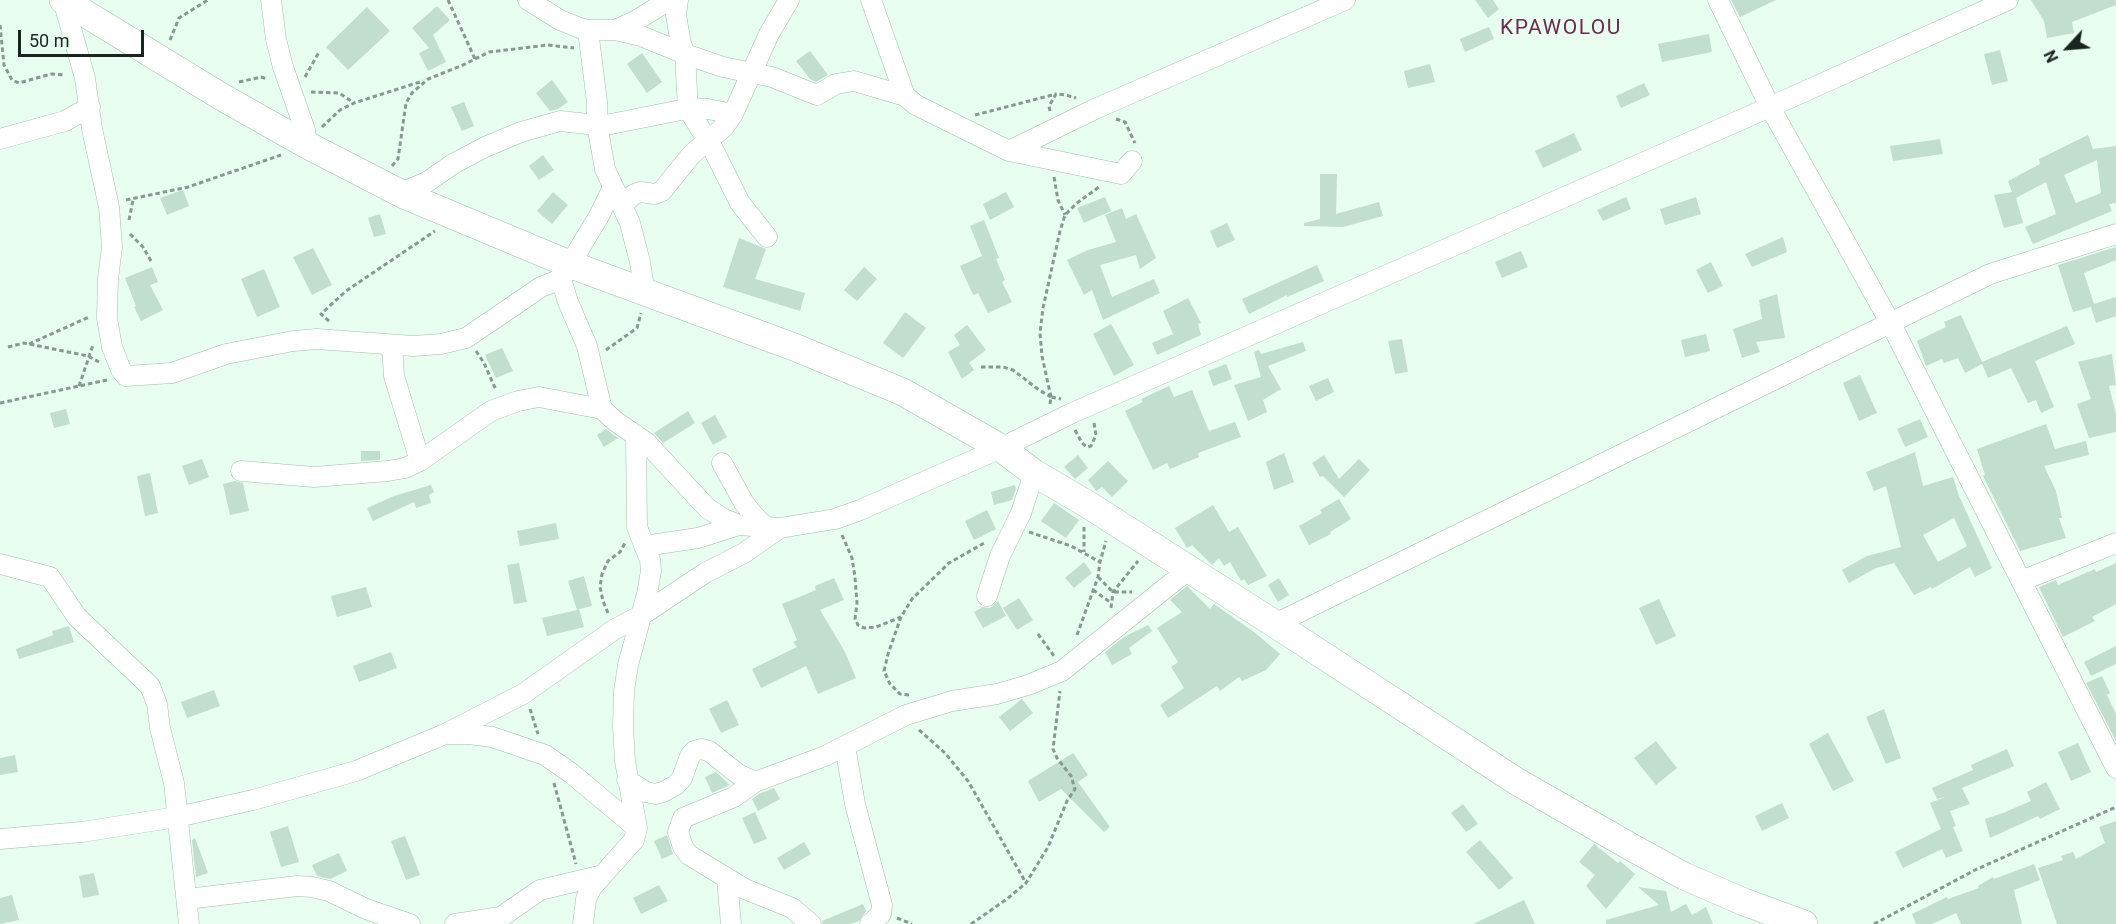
<!DOCTYPE html>
<style>
body{margin:0}
#map{position:relative;width:2116px;height:924px;overflow:hidden;background:#e7fef1;font-family:Roboto,sans-serif}
canvas{display:block}
.north{position:absolute;left:2038px;top:18px;width:60px;height:60px;-webkit-text-stroke:4px #e7fef1;paint-order:stroke;rotate:244deg;font-size:16px;font-weight:700;line-height:24px;text-align:center;color:#1a251f}
.north::after{content:'';display:block;margin:auto;width:21px;height:27px;background:#1a251f;clip-path:polygon(50% 0,100% 100%,50% 72%,0 100%)}
.scale{position:absolute;left:18px;top:30px;width:126px;height:27px;box-sizing:border-box;border:3px solid #1a251f;border-top:0;padding-left:8px;font-size:18px;line-height:21px;white-space:nowrap;color:#1a251f;-webkit-text-stroke:4px #e7fef1;paint-order:stroke}
</style>
<div id="map">
<canvas width="2116" height="924"></canvas>
<div class="north">N</div>
<div class="scale">50 m</div>
</div>
<script>
const context = document.querySelector('canvas').getContext('2d');
context.lineJoin = 'round';
function fill(path, color) { context.fillStyle = color; context.fill(path, 'evenodd'); }
const shape = rows => new Path2D(rows.map(r => 'M' + r).join(''));
function strokePath(path, color, width, dash) { context.strokeStyle = color; context.lineWidth = width; context.lineCap = dash ? 'butt' : 'round'; context.setLineDash(dash || []); context.stroke(path); }
function write(font, color, halo, rows, align = 'center') {
  context.font = font + ' Roboto,sans-serif'; context.lineWidth = 5; context.setLineDash([]); context.textBaseline = 'middle'; context.strokeStyle = halo; context.fillStyle = color; for (const [text, x, y, turn = 0] of rows) {
    context.save(); context.translate(x, y); context.rotate((+turn || 0) * Math.PI / 180); context.textAlign = isNaN(turn) ? turn : align; if (halo) context.strokeText(text, 0, 0); context.fillText(text, 0, 0); context.restore();
  }
}
fill(shape([
 [1475,0,1493,0,1499,9,1488,18],
 [1731,0,1776,0,1740,17],
 [2031,0,2116,0,2116,5,2072,22,2074,33,2047,38,2044,21],
 [437,6,450,20,433,35,446,62,428,71,419,53,429,48,412,28],
 [367,7,390,31,348,70,326,47],
 [1489,27,1494,39,1465,52,1460,39],
 [1709,34,1712,52,1662,62,1658,44],
 [2000,50,2008,81,1992,85,1984,54],
 [810,51,828,75,816,82,810,79,796,61],
 [642,53,662,82,647,93,627,64],
 [1430,64,1435,82,1408,88,1404,71],
 [552,80,568,102,558,109,550,111,536,93],
 [1644,83,1650,95,1621,108,1616,96],
 [464,102,474,126,462,131,451,107],
 [1574,133,1582,150,1543,168,1535,151],
 [2088,135,2093,149,2116,146,2116,203,2109,204,2112,211,2033,244,2025,227,2056,214,2046,182,2016,198,2023,223,2004,228,1994,195,2012,192,2008,181,2040,164,2039,159],
 [2097,160,2101,193,2076,203,2064,175],
 [1940,139,1943,154,1893,161,1890,146],
 [543,155,554,170,539,180,529,166],
 [1320,174,1337,174,1336,214,1379,202,1383,216,1343,227,1304,226,1304,223,1320,219],
 [183,190,189,206,167,215,160,198],
 [553,192,568,205,552,224,537,211],
 [1006,192,1014,207,990,220,983,204],
 [1105,197,1111,211,1084,223,1077,208],
 [1626,197,1631,209,1603,221,1597,210],
 [1696,197,1701,214,1665,225,1660,209],
 [1122,208,1126,219,1136,214,1156,258,1140,269,1136,255,1100,265,1112,297,1154,279,1160,293,1103,320,1092,290,1084,295,1067,260,1088,250,1116,242,1105,215],
 [380,214,386,234,374,237,368,218],
 [984,220,999,258,996,259,1005,280,1002,282,1012,302,988,313,978,293,973,295,960,266,982,256,970,226],
 [1227,223,1235,240,1217,248,1210,231],
 [1783,237,1787,252,1752,267,1745,254],
 [739,238,766,249,755,279,805,293,800,311,723,287],
 [2116,247,2116,260,2084,273,2094,304,2116,297,2116,316,2096,323,2091,307,2073,312,2058,265],
 [313,248,332,285,312,295,293,257],
 [1521,251,1528,267,1502,278,1495,262],
 [1711,262,1723,286,1708,293,1696,270],
 [1317,265,1324,281,1287,297,1287,295,1249,314,1242,299],
 [152,267,158,282,150,285,163,310,141,321,134,307,136,306,125,278],
 [864,267,877,279,857,301,844,290],
 [264,269,280,307,257,317,241,279],
 [1777,294,1785,338,1756,342,1760,352,1742,358,1733,329,1762,319,1759,300],
 [1188,298,1201,323,1198,324,1201,335,1157,355,1152,343,1173,334,1163,311],
 [905,312,926,328,903,358,883,343],
 [1961,315,1982,362,2067,326,2075,344,2035,361,2054,407,2041,413,2036,400,2028,403,2011,368,1988,378,1982,364,1965,373,1958,358,1944,363,1942,359,1926,366,1917,341,1946,327,1944,322],
 [1111,324,1134,365,1114,376,1093,334],
 [967,325,986,350,969,363,974,370,962,379,948,352,960,345,954,335],
 [1706,334,1710,351,1685,357,1681,340],
 [1402,339,1408,372,1395,374,1388,341],
 [1303,342,1306,351,1268,366,1281,389,1263,400,1267,412,1248,421,1234,385,1261,377,1254,352,1259,350,1261,354],
 [502,348,513,371,496,378,485,355],
 [2112,354,2116,385,2109,386,2116,414,2116,432,2089,438,2077,404,2091,399,2078,362],
 [1226,364,1232,379,1213,386,1208,371],
 [1860,375,1877,413,1859,421,1843,383],
 [1328,378,1334,392,1316,401,1309,386],
 [1169,386,1174,397,1192,390,1209,431,1235,422,1241,437,1198,453,1199,457,1170,469,1167,463,1153,470,1125,411,1143,402,1141,399],
 [66,409,70,424,54,428,50,413],
 [688,411,695,423,663,443,654,433],
 [715,415,727,437,713,445,701,423],
 [1920,419,1928,437,1905,447,1897,429],
 [2046,424,2055,449,2086,441,2089,455,2044,466,2056,491,2062,518,2059,518,2066,538,2020,551,1983,476,1985,475,1977,449],
 [606,429,618,438,604,447,597,435],
 [361,451,380,451,380,460,361,461],
 [1915,452,1923,486,1953,477,1959,496,1992,568,1975,577,1970,567,1932,589,1931,587,1914,595,1894,563,1876,568,1849,583,1842,570,1867,556,1901,547,1886,486,1874,491,1866,472],
 [1954,518,1967,546,1938,562,1923,535],
 [1284,453,1294,482,1274,490,1266,462],
 [1078,455,1088,468,1075,479,1064,467],
 [1324,455,1339,479,1359,459,1370,470,1344,497,1323,476,1320,477,1312,463],
 [202,459,209,477,189,485,182,466],
 [1108,461,1128,481,1112,497,1102,487,1096,491,1088,480],
 [150,473,158,513,145,516,137,476],
 [235,481,243,483,249,511,230,515,223,484],
 [431,485,434,492,429,495,431,503,416,508,414,502,373,521,367,508,394,496],
 [1015,485,1016,489,1012,500,994,505,991,492],
 [1339,499,1351,519,1330,532,1331,534,1309,545,1299,526,1322,513,1320,510],
 [1054,503,1079,520,1066,538,1041,521],
 [1213,505,1229,532,1238,527,1267,576,1248,585,1244,579,1241,581,1230,562,1224,566,1219,558,1212,565,1192,545,1187,548,1175,528],
 [987,510,996,529,974,540,965,521],
 [556,523,559,539,520,546,517,531],
 [1084,562,1092,573,1074,588,1065,578],
 [519,563,527,602,514,604,507,565],
 [2116,563,2116,604,2092,617,2095,621,2063,637,2039,587,2056,580,2058,585,2095,569,2096,572],
 [584,576,592,606,579,609,584,627,547,636,542,618,577,610,568,581],
 [834,578,844,600,820,610,845,652,856,678,818,694,806,666,761,688,752,669,797,647,793,642,797,640,782,604,816,590,815,586],
 [1279,578,1289,595,1278,602,1268,585],
 [1187,586,1210,609,1214,604,1254,632,1280,654,1266,670,1242,681,1239,677,1220,691,1217,686,1168,718,1160,705,1184,688,1171,667,1178,662,1157,628,1182,612,1170,600],
 [366,587,372,607,337,617,331,596],
 [1019,598,1033,620,1017,630,1003,608],
 [1659,599,1676,636,1656,645,1639,608],
 [998,601,1006,616,983,628,974,612,983,607,990,608],
 [1148,625,1152,631,1129,648,1132,654,1112,665,1105,652,1124,637],
 [69,626,74,642,19,659,16,649,53,635,52,631],
 [2116,646,2116,664,2091,676,2084,662],
 [391,652,397,668,359,682,353,666],
 [2102,676,2110,693,2107,695,2116,714,2116,741,2086,683],
 [214,690,220,706,187,718,181,702],
 [1022,699,1033,713,1010,731,999,717],
 [727,700,739,725,721,733,709,709],
 [1884,709,1901,758,1886,764,1866,717],
 [1828,733,1854,781,1833,791,1809,744],
 [1656,741,1677,768,1656,785,1634,758],
 [2078,743,2091,772,2071,781,2058,752],
 [2007,749,2014,766,1962,788,1970,804,1950,811,1956,826,1953,827,1963,851,1946,858,1942,849,1903,868,1895,852,1941,829,1930,803,1945,797,1937,799,1932,788,1973,770,1971,765],
 [1073,753,1088,775,1078,782,1110,827,1104,832,1061,789,1039,802,1028,781],
 [15,755,18,772,0,775,0,758],
 [716,772,730,785,712,793,705,777],
 [2046,782,2060,809,2040,819,2038,816,1990,838,1985,819,2003,813,2031,801,2027,792],
 [774,788,780,799,758,811,752,799,761,793],
 [1782,803,1789,818,1762,831,1755,816],
 [1463,804,1478,824,1466,832,1451,813],
 [755,812,767,839,754,844,742,818],
 [2116,821,2116,924,2057,924,2038,868,2063,860,2061,856,2073,852,2076,859,2105,843,2099,827],
 [288,826,299,862,281,867,270,832],
 [667,835,673,854,662,859,654,841],
 [405,836,420,875,406,880,391,841],
 [195,838,208,873,196,877,192,840],
 [1480,840,1513,878,1499,890,1466,852],
 [804,842,811,854,784,870,777,858],
 [1594,844,1618,863,1620,861,1635,874,1606,909,1586,886,1595,875,1579,862],
 [339,853,347,871,330,879,317,876,312,865],
 [2034,864,2040,880,2014,890,2022,924,1961,924,1956,913,1932,924,1916,924,1912,914,1947,897,1948,899,1979,888,1978,886,1993,877,1994,879],
 [94,873,99,895,83,898,79,876],
 [659,885,668,901,641,914,633,898],
 [1638,887,1666,891,1671,912,1686,904,1692,915,1706,907,1713,924,1606,924,1606,920,1659,905],
 [12,895,19,920,0,924,0,898],
 [1524,900,1535,924,1473,924],
 [863,904,866,911,859,921,851,924,823,924,822,921]
]), '#c2decf');
const street = shape([
 [63,0,85,78,92,129,109,207,112,247,108,279,107,318,112,347,121,370,126,376,172,373,226,354,293,341,317,339,413,346,441,344,466,338,541,287,561,279],
 [271,0,276,39,283,67,305,130,307,145],
 [528,0,560,20,580,28,588,30,615,30,641,36,685,54,723,67,772,77,817,95,836,84,854,81,905,96,916,105,1009,151,1121,174,1132,161],
 [678,0,676,15,681,44,685,54,688,109,713,149,740,203,767,237],
 [871,0,905,96],
 [1718,0,1770,107,1891,324,2116,768],
 [588,30,597,102,597,125,605,169,630,223,640,262,645,294],
 [615,30,637,20,669,0],
 [0,139,65,121,90,107],
 [1009,151,1095,109,1345,0],
 [613,187,599,216,561,279,568,302,587,346,602,409,615,421,647,443,707,508,724,519,739,525,780,528],
 [404,195,410,189,427,182,453,164,485,147,521,132,560,121,597,125,611,124,691,108,708,109,733,114],
 [623,205,633,195,640,192,655,194,662,191,692,154,724,127,733,114,769,34,789,0],
 [392,345,394,376,420,461],
 [722,463,744,503,757,519,766,527],
 [241,471,314,477,388,471,405,468,420,461,491,411,518,401,539,397,602,409],
 [644,546,698,538,739,525],
 [0,564,50,577,77,617,150,686,157,704,160,728,174,783,189,924],
 [2021,581,2116,543],
 [987,596,1000,556,1021,513,1034,473],
 [1275,624,1990,274,2116,234],
 [449,734,469,734,492,737,545,755,571,773,637,828],
 [845,746,855,804,882,905,881,914,870,924],
 [627,780,646,792,655,794,663,792,676,785,682,778,690,756,694,751,701,749,709,751,738,774,755,782],
 [0,839,82,832,177,817,253,800,356,771,445,734,523,694,615,629,642,615,705,573,744,553,780,528,835,519,860,510,1001,448,1070,414,1770,107,2008,0],
 [727,879,731,924],
 [187,899,297,886,312,887,329,891,366,909,410,924],
 [455,924,501,917,540,890,603,875],
 [583,924,586,899,592,887,634,840,637,828,625,761,623,726,624,691,628,665,647,594,651,571,650,560,637,527,636,435],
 [811,924,792,908,745,889,689,855,683,847,678,832,683,818,734,797,755,782,825,756,906,715,952,701,997,694,1028,685,1062,671,1188,570]
]);
const secondary = shape([
 [63,0,222,97,307,145,404,195,569,264,794,347,903,392,1001,448,1034,473,1087,504,1275,624,1516,781,1631,847,1684,876,1744,902,1804,924]
]);
strokePath(street, '#a1bdae', 21);
strokePath(secondary, '#a1bdae', 28);
strokePath(shape([
 [448,0,475,59],
 [0,25,4,65,12,80,19,83,51,74,65,75],
 [170,40,179,18,208,0],
 [305,77,319,52],
 [239,82,261,77,267,79],
 [311,92,339,93,354,103],
 [1050,111,1049,106,1056,94,1066,95,1076,98],
 [975,115,1056,94],
 [1116,119,1125,122,1135,143],
 [322,127,340,110,354,103,423,81],
 [392,166,398,159,406,103,412,93,428,79,463,65,489,52,548,45,574,48],
 [1054,177,1058,200,1065,215],
 [126,200,188,187,281,155],
 [129,220,133,200],
 [130,234,143,247,151,261],
 [329,321,321,314,346,291,435,231],
 [29,344,89,317],
 [8,347,24,343,88,356,99,362],
 [606,350,637,328,641,313],
 [476,351,484,363,496,390],
 [981,367,1003,367,1013,370,1039,390,1051,397],
 [79,386,93,345],
 [1051,397,1042,356,1040,333,1043,308,1060,231,1065,215,1077,203,1099,187],
 [0,403,107,380],
 [1050,404,1051,397,1061,399],
 [1075,430,1082,443,1087,447,1091,446,1096,435,1094,423],
 [1084,527,1084,552],
 [1029,532,1071,546,1100,562],
 [842,535,852,558,855,577,857,603,855,619,858,625,864,628,876,627,901,617],
 [1098,577,1113,592,1132,592],
 [1093,590,1110,602],
 [1111,608,1113,592,1138,561],
 [608,613,603,601,600,587,602,574,608,561,620,552,625,543],
 [1038,634,1054,656],
 [1077,635,1098,577,1100,562,1106,541],
 [909,695,900,694,890,684,884,671,888,654,901,617,912,599,949,563,986,542],
 [530,709,538,734],
 [919,730,945,753,968,781,1026,883],
 [554,783,576,864],
 [897,918,912,924],
 [971,924,1007,899,1026,883,1048,847,1067,801,1075,789,1071,776,1057,758,1053,749,1060,691],
 [1874,924,1975,870,2116,807]
]), '#889990', 3, [4.5, 3]);
strokePath(street, '#fff', 20);
strokePath(secondary, '#fff', 27);
context.letterSpacing = '1.5px';
write('21px', '#6c2c4e', '#e7fef1', [
 ["KPAWOLOU",1561,29]
]);
context.letterSpacing = '0px';
</script>
